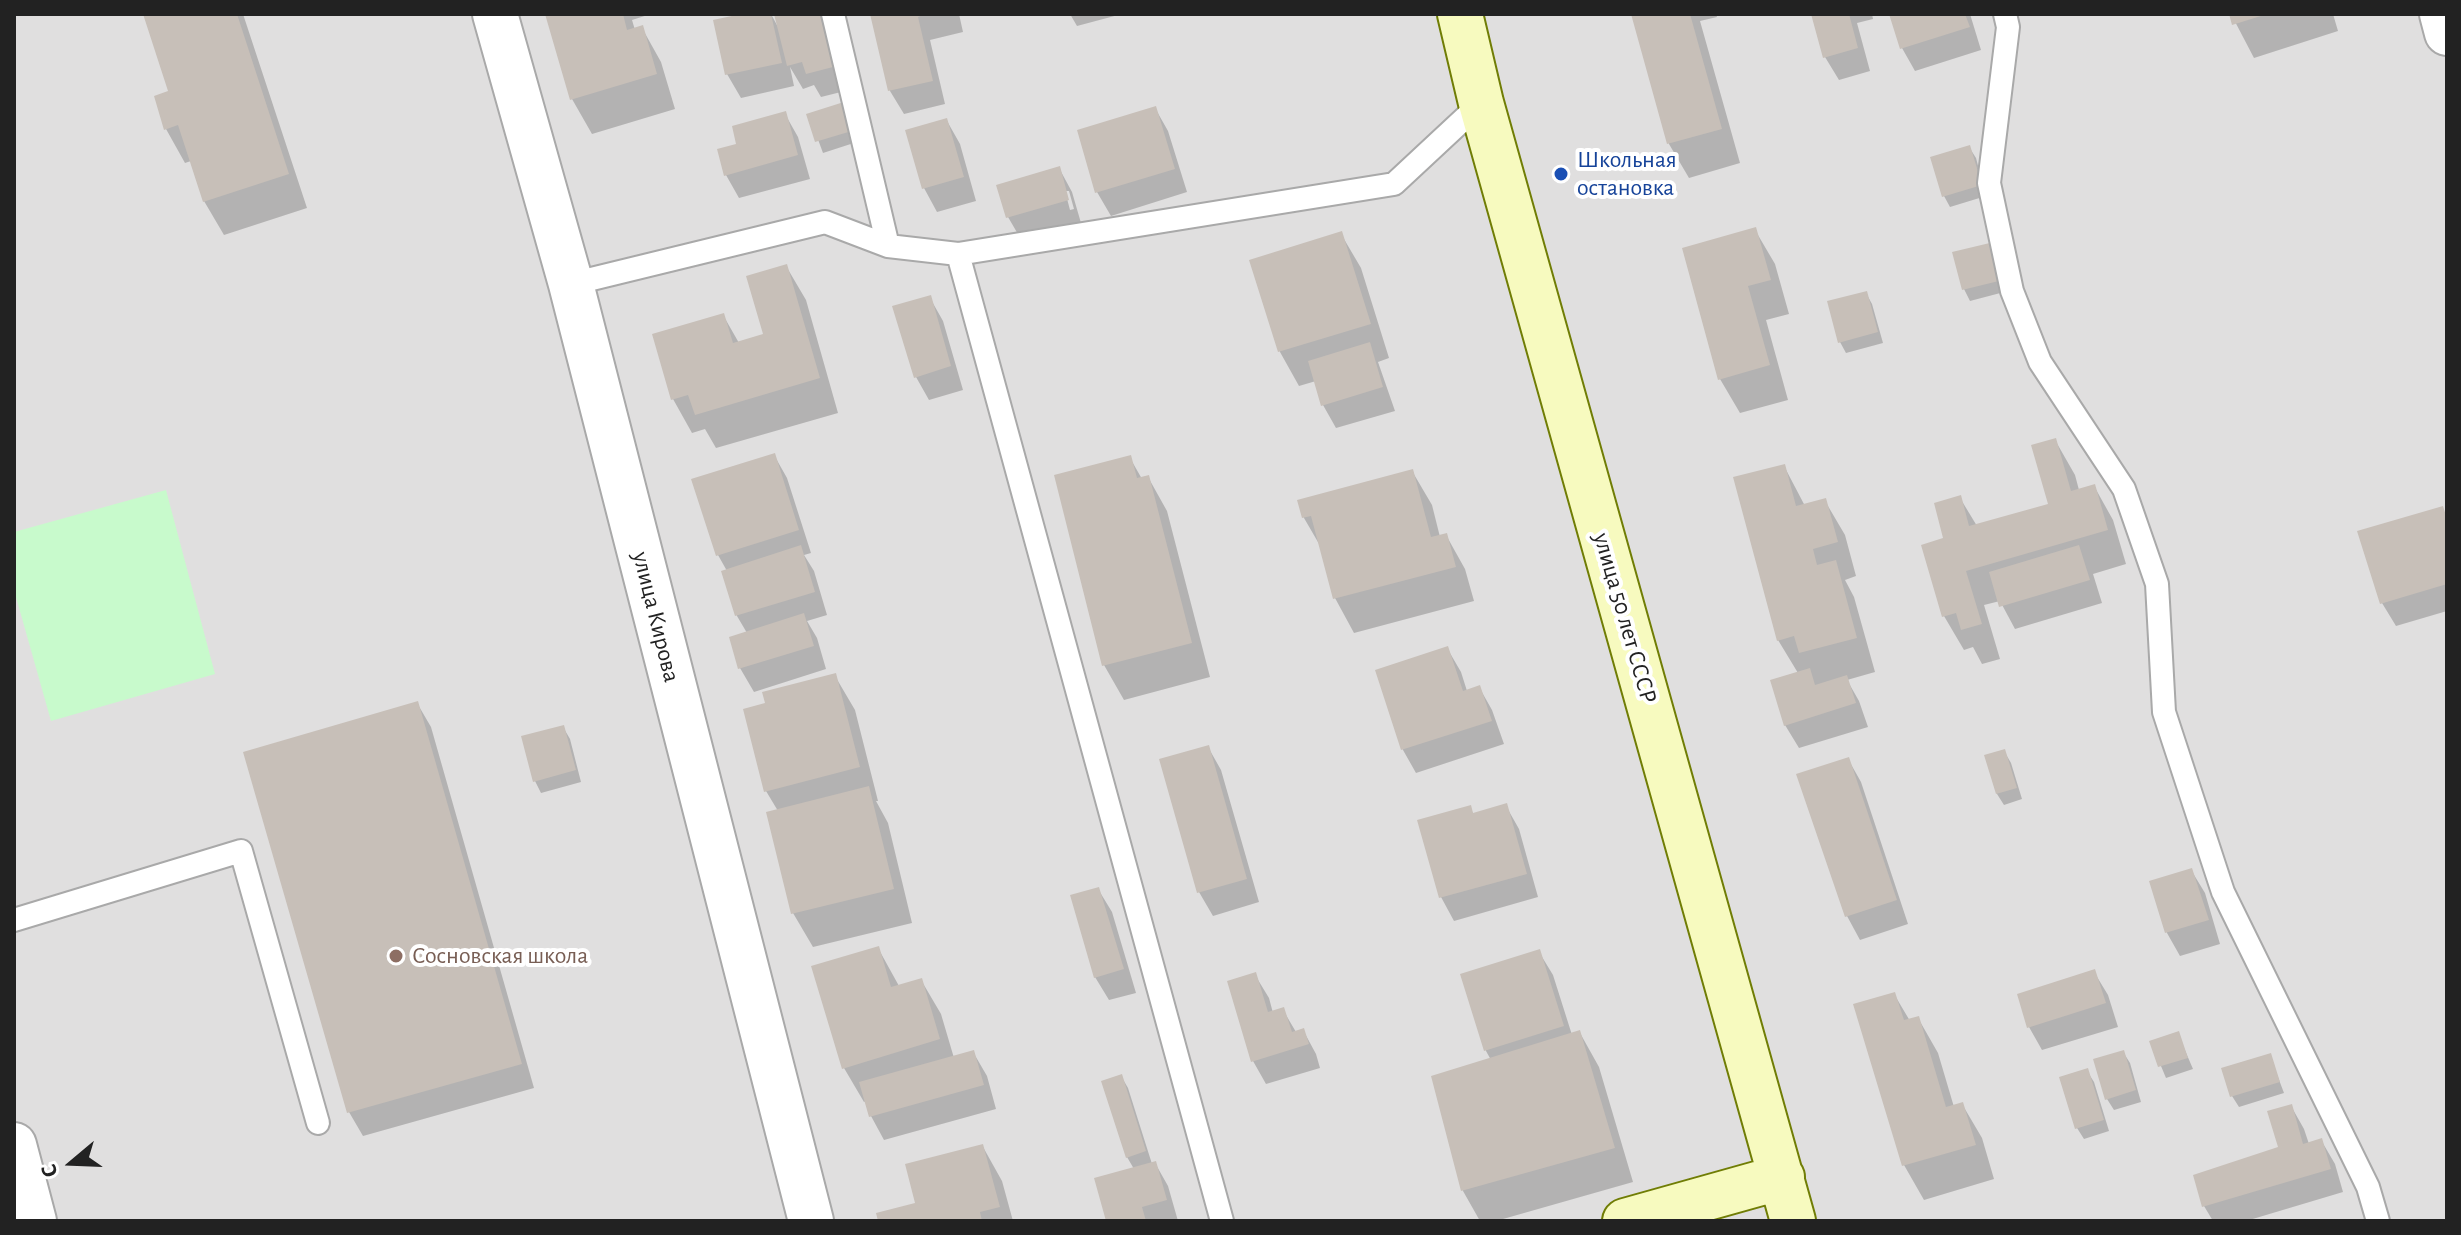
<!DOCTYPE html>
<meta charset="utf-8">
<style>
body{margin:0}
#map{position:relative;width:2461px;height:1235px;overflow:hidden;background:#f2efe9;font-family:"Alegreya Sans",sans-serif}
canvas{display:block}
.frame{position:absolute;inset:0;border:16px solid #222;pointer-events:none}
.north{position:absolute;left:32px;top:1123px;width:80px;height:80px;-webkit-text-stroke:6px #fff;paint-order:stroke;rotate:251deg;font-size:22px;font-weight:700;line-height:32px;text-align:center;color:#222}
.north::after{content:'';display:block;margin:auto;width:28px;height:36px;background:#222;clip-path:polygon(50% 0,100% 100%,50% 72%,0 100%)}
</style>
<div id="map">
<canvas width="2461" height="1235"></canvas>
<div class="frame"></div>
<div class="north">С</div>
</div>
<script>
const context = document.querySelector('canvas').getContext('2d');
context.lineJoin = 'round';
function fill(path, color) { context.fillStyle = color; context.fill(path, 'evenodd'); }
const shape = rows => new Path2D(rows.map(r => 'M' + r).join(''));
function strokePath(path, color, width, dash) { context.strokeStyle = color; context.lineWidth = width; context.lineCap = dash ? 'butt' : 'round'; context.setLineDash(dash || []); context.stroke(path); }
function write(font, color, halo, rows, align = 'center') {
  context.font = font + ' "Alegreya Sans",sans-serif'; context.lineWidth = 8; context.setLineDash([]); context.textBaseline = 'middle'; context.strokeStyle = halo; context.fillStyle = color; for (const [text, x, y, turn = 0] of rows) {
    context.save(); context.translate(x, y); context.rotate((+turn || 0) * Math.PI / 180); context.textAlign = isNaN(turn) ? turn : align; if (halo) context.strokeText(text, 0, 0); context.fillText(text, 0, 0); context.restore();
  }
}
fill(shape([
 [14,14,2447,14,2447,1221,14,1221]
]), '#e0dfdf');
fill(shape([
 [166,490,215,674,51,721,14,590,14,532]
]), '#c8facc');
fill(shape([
 [145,14,243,14,307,208,224,235,204,201,191,161,185,163,166,129,171,92],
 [547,14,651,14,632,20,635,30,642,28,661,62,675,109,592,134,572,99],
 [751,14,771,14,778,27,776,14,824,14,845,91,821,97,814,85,803,89,790,67,794,86,741,98,727,74],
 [872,14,959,14,963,32,930,40,945,104,904,114,890,91],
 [1070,14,1122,14,1077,26],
 [1633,14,1716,14,1717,17,1700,21,1740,163,1689,178,1669,144],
 [1813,14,1872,14,1873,19,1857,23,1870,71,1839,80,1825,57],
 [1891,14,1970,14,1981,50,1915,71,1902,48],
 [2231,14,2333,14,2338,31,2254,58],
 [846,104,860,141,823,153,809,115],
 [1155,108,1168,131,1187,192,1111,216,1097,192,1079,131],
 [785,114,798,137,810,179,739,198,726,175,739,145],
 [947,121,960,144,976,201,937,212,924,188],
 [1969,147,1976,158,1986,196,1950,207,1944,196],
 [1059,168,1072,192,1081,223,1022,241,1008,217,999,186],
 [1065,191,1069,191,1074,209,1070,210],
 [1755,230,1775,264,1789,314,1766,320,1788,400,1740,413,1720,379],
 [1341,234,1361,268,1389,358,1378,362,1395,411,1336,428,1323,405,1316,381,1299,386,1280,352,1251,261],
 [1993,244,2008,291,1970,301,1964,289],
 [786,266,806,300,838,413,716,448,705,429,692,433,673,399,723,315,739,343,765,335],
 [1866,293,1872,304,1883,343,1846,353,1840,342],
 [930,298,943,321,963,390,929,400,916,377],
 [2055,440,2075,475,2079,490,2094,486,2113,520,2126,564,2093,574,2102,603,2015,629,2000,601,1984,605,2000,659,1982,664,1973,647,1964,650,1944,616,1946,539,1960,498,1977,526,2050,505],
 [774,455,787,478,811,553,804,555,814,571,827,615,807,621,817,638,826,669,754,692,740,668,731,638,747,633,737,616,723,572,727,571,718,555],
 [1130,458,1142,479,1148,477,1167,511,1210,677,1124,700,1104,665,1056,477],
 [1784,466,1805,506,1825,501,1845,535,1856,576,1845,580,1854,597,1875,672,1847,680,1859,701,1868,727,1799,748,1785,725,1798,673,1778,640],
 [1412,471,1432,505,1440,537,1446,535,1465,569,1474,601,1354,633,1335,598,1322,549,1304,518,1299,501],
 [2442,509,2447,518,2447,611,2396,626,2382,603],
 [1447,648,1461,672,1467,691,1479,687,1492,710,1504,744,1416,773,1403,750,1377,671],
 [835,676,855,710,878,801,876,801,888,823,912,923,813,947,793,913,778,811,766,791,768,704],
 [417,703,431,727,534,1088,363,1136,349,1112,245,753],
 [563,727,570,739,581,782,541,793,535,781],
 [1208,747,1221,770,1259,902,1213,916,1199,892],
 [2004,751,2011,763,2022,799,2004,805,1997,794,1986,757],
 [1848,759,1861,782,1908,924,1860,940,1847,916],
 [1506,806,1519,829,1538,897,1454,921,1441,897,1470,808,1474,815],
 [2191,870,2205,893,2220,944,2180,956,2167,933,2152,883],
 [1098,889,1112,912,1136,993,1109,1000,1095,977],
 [878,948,899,986,921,980,941,1014,954,1058,973,1052,987,1076,996,1109,884,1140,871,1116,866,1101,864,1102,844,1068],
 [1539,952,1553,975,1572,1035,1580,1033,1599,1067,1633,1182,1496,1221,1480,1221,1463,1191,1433,1077,1491,1060,1486,1051,1462,975],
 [2094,972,2108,995,2118,1027,2042,1050,2029,1027],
 [1255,975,1269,998,1273,1013,1283,1010,1296,1032,1303,1030,1316,1054,1320,1068,1266,1084,1253,1061],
 [1894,994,1910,1021,1918,1018,1938,1053,1954,1107,1962,1104,1982,1138,1994,1179,1924,1200,1904,1165,1856,1006],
 [2178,1034,2193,1069,2166,1078,2151,1042],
 [2123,1052,2130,1063,2141,1102,2114,1110,2107,1099],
 [2270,1056,2284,1093,2239,1107,2232,1096],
 [2087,1071,2094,1082,2109,1131,2084,1139,2077,1128],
 [1121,1076,1128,1088,1152,1164,1155,1163,1168,1186,1178,1221,1108,1221,1134,1169,1127,1157],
 [2291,1106,2304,1129,2309,1144,2321,1140,2335,1164,2343,1192,2246,1221,2213,1221,2204,1206,2280,1148],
 [983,1147,1002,1181,1013,1221,880,1221,917,1205]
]), '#0003');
fill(shape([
 [143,14,237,14,289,174,203,202,178,125,164,130,154,96,168,91],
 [545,14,623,14,627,30,643,25,657,74,570,100],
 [741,14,771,14,782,63,725,75,713,20],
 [774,14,820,14,833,67,806,74,802,62,787,66],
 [870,14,925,14,918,17,933,81,888,91],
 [1631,14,1690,14,1722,129,1667,144],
 [1811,14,1849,14,1858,48,1823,58],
 [1889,14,1965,14,1970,27,1900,49],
 [2229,14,2264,14,2264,15,2232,25],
 [847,101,855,130,815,142,806,114],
 [1156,106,1175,169,1095,193,1077,130],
 [786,111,798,155,724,176,717,149,736,144,732,126],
 [947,118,964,177,922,189,905,130],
 [1970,145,1982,185,1942,197,1930,157],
 [1060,166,1069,200,1006,218,996,185],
 [1756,227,1771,280,1748,286,1770,365,1718,380,1682,248],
 [1342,231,1371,324,1278,352,1249,260],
 [1994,242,2003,280,1962,290,1952,252],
 [787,264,820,378,695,415,688,395,671,400,652,334,724,313,733,343,763,334,746,276],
 [1867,291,1878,332,1838,343,1827,301],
 [931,295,951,366,914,378,892,306],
 [1370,342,1383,387,1321,406,1308,361],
 [2056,438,2071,491,2095,484,2108,530,1966,571,1982,624,1961,630,1956,613,1942,617,1921,545,1943,538,1934,503,1961,495,1969,526,2048,504,2031,445],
 [775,453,799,530,716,556,691,479],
 [1131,455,1137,478,1149,475,1192,643,1102,666,1054,475],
 [1785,464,1796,506,1826,498,1838,542,1813,549,1817,565,1836,560,1857,638,1799,653,1794,636,1777,641,1733,477],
 [1413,469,1431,537,1447,533,1456,567,1333,599,1311,516,1302,518,1297,500],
 [2443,506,2447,519,2447,584,2380,604,2357,531],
 [801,545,815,592,735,616,721,571],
 [2079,545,2090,580,1999,607,1989,572],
 [804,613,814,646,738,669,729,637],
 [1448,646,1463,691,1480,685,1492,721,1401,750,1375,670],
 [1810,668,1815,685,1847,675,1856,703,1784,726,1770,680],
 [836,673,860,767,764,792,743,709,765,703,762,692],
 [418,701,522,1064,347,1113,243,752],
 [564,725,576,770,533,782,521,736],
 [1209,745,1247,879,1197,893,1159,759],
 [2005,749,2017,788,1996,794,1984,755],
 [1849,757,1897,900,1845,917,1796,774],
 [869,786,894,889,791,914,766,812],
 [1507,803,1527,874,1439,898,1417,820,1471,805,1473,813],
 [2192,868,2209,920,2165,933,2149,881],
 [1099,887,1124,969,1094,978,1070,895],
 [879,946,891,987,922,978,940,1039,842,1069,811,966],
 [1540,949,1564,1026,1484,1051,1460,974],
 [2095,969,2106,1003,2027,1028,2017,994],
 [1256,972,1268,1012,1284,1007,1292,1032,1304,1028,1309,1044,1251,1062,1227,981],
 [1895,992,1904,1020,1919,1016,1946,1107,1963,1102,1976,1145,1902,1166,1853,1004],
 [1580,1030,1615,1148,1461,1191,1431,1076],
 [2179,1031,2188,1058,2158,1067,2149,1041],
 [974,1050,984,1085,869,1117,859,1082],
 [2124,1050,2136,1090,2105,1100,2093,1059],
 [2271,1053,2280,1082,2230,1097,2221,1068],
 [2088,1068,2104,1120,2075,1129,2059,1077],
 [1122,1074,1146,1151,1126,1158,1101,1081],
 [2292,1104,2303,1144,2322,1138,2331,1169,2202,1207,2193,1175,2278,1147,2267,1111],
 [983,1144,1000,1207,980,1212,982,1221,878,1221,876,1213,915,1203,905,1164],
 [1156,1161,1167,1200,1142,1207,1146,1221,1106,1221,1094,1178]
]), '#c7bfb8');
const lane = shape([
 [833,14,888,246],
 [2005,14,2008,27,1989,183,2012,291,2040,362,2124,489,2157,584,2164,712,2223,892,2368,1187,2378,1221],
 [958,254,1222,1221],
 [571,284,825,222,888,246,958,254,1394,184,1481,103],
 [14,920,241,851,318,1123]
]);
const street = shape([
 [495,14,571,284,811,1221],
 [2442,14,2447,33],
 [14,1145,34,1221]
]);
const secondary = shape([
 [1460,14,1481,103,1793,1221],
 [1625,1221,1782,1177]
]);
strokePath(lane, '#a9a9a9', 26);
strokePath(street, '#a9a9a9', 48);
strokePath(secondary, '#707d05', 48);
strokePath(lane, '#fff', 22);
strokePath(street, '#fff', 44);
strokePath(secondary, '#f7fabf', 44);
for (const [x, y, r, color] of [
 [1561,174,8,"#1a4fb4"],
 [396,956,8,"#8d6e63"]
]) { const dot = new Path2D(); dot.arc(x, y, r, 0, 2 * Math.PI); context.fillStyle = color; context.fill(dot); strokePath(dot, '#fff', 3); }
write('24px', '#164399', '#fff', [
 ["Школьная",1577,160],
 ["остановка",1577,188]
], 'left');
write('24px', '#222', '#fff', [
 ["улица Кирова",656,617,76],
 ["улица 50 лет СССР",1625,618,74]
]);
write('24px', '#785e54', '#fff', [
 ["Сосновская школа",412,956]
], 'left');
</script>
